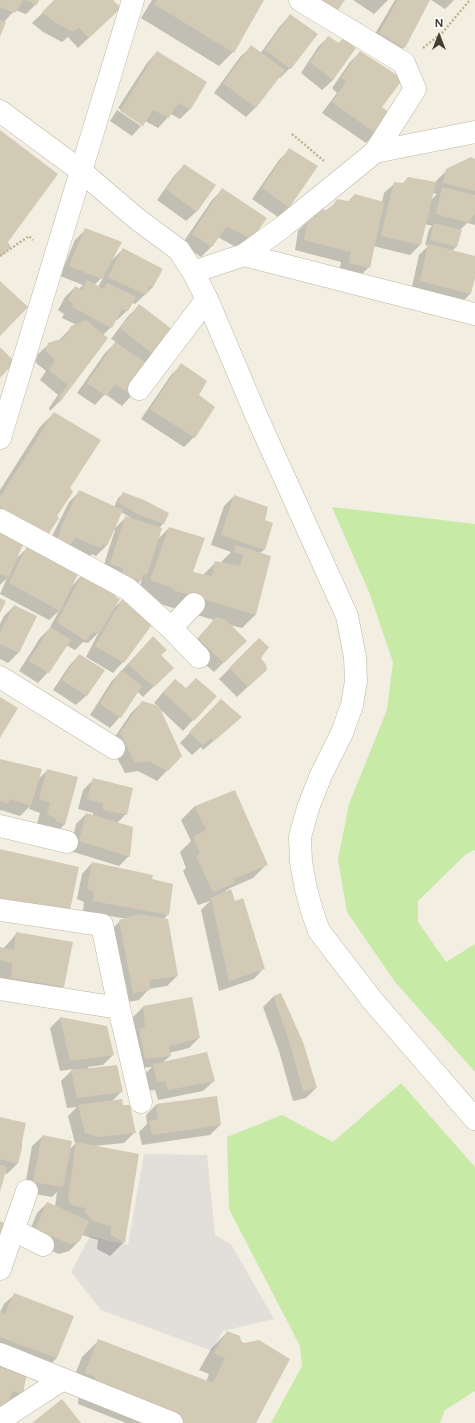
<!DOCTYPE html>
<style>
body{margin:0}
#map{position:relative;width:475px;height:1423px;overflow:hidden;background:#f2eee1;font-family:Figtree,sans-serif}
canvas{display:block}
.north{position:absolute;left:419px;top:16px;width:40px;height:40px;-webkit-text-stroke:3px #fff;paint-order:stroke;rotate:0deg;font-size:11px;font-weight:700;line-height:16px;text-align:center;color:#433e32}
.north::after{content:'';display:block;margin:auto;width:14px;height:18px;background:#433e32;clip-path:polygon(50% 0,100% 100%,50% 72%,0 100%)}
</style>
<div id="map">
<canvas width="475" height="1423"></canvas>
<div class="north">N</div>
</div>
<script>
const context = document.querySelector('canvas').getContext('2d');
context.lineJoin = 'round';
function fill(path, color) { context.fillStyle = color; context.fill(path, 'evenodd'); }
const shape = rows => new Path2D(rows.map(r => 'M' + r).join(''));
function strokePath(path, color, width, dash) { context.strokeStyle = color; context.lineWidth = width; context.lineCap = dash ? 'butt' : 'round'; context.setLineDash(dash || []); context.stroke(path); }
fill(shape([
 [332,507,475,524,475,850,466,854,418,901,418,922,446,962,475,944,475,1072,395,982,347,912,338,859,349,804,387,710,393,662,369,592],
 [401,1083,475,1167,475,1391,445,1410,440,1423,271,1423,302,1366,300,1346,229,1209,227,1137,282,1115,333,1142]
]), '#c7eaa7');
fill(shape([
 [144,1154,207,1155,215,1235,231,1244,274,1319,223,1331,212,1351,101,1310,71,1272,90,1236,128,1245]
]), '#e2dfdb');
fill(shape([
 [0,0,38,0,36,4,26,14,15,10,4,22,0,35],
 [56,0,112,0,110,18,78,48,68,37,62,42,43,32,32,23],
 [152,0,263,0,233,52,219,66,141,18],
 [353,0,388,0,374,14],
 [395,0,429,0,404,47,394,57,369,44],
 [431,0,454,0,445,9],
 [290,15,317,34,290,68,280,78,278,77,256,107,246,117,214,93,240,57,251,47,260,54,280,26],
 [328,37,338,44,343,39,333,80,322,90,301,73,318,47],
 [157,52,206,82,190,109,180,119,171,114,158,128,145,121,142,125,132,136,110,121,117,110,141,126,141,124,118,108,147,63],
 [360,52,381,107,376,133,366,143,322,113,337,93,332,88,350,62],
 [290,149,289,207,278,217,252,199,279,160],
 [475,160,475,225,467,223,460,230,456,247,452,251,475,257,475,274,470,294,460,304,411,291,419,255,428,246,425,245,429,229,432,226,425,224,420,245,410,255,373,246,369,267,359,277,339,273,341,262,295,250,298,231,319,210,327,211,338,200,348,202,382,202,384,193,395,183,403,184,409,178,436,183,436,181,447,170],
 [432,193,437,194,430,201],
 [184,165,197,211,186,221,157,200,174,176],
 [222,190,251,239,241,250,218,237,211,247,201,257,182,244,212,200],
 [86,229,111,261,123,249,153,287,135,304,132,303,128,310,117,320,115,320,111,327,103,335,107,339,60,401,50,411,49,408,58,395,40,380,46,371,35,362,38,354,49,344,59,340,72,327,77,325,62,318,64,314,58,310,65,297,75,287,79,289,83,285,60,276,75,240],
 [104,276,98,287,94,285],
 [139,306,175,333,132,395,122,406,105,394,95,405,77,393,105,353,116,342,111,339,128,316],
 [181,365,197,395,194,437,184,447,141,419,171,375],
 [54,413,68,488,47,536,72,586,83,574,114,596,114,608,123,599,152,622,123,662,113,673,86,657,99,632,88,643,83,642,75,650,66,645,48,672,38,683,19,671,40,638,49,629,59,611,49,620,0,594,7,578,0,585,0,534,16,540,0,529,0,490,40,427],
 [22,543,28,547,16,559],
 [80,491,114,507,118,498,124,493,168,513,163,524,159,528,157,540,169,528,191,572,203,575,216,562,221,563,222,561,231,552,211,545,224,506,234,496,263,520,271,524,264,550,259,554,256,614,242,628,229,625,245,641,214,672,188,649,214,620,160,604,160,602,137,594,142,579,136,585,101,574,115,530,113,529,106,546,96,556,92,554,89,558,48,551,53,534,69,502],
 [121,512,131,518,126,517,114,529],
 [14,606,36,617,18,653,8,663,0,659,0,624,4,616],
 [153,637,160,655,172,668,143,697,137,691,120,717,110,728,90,715,111,682],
 [259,639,259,658,255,680,237,697,219,679],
 [79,655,87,695,76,705,53,690,69,666],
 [186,689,215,696,183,731,159,708,181,756,157,781,138,771,125,773,110,744,131,713,142,702,158,706,154,703,165,690],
 [221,700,230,727,203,750,201,747,192,755,180,743],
 [0,760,38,779,48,770,77,778,64,825,54,835,37,824,40,813,29,809,30,806,20,816,1,810,0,811],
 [93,780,126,814,117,823,129,856,119,866,70,851,76,824,86,814,93,816,93,813,78,809,83,790],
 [195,806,267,864,253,878,228,889,222,894,264,968,254,979,219,991,201,910,210,901,198,905,183,871,186,868,180,852,191,841,181,820],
 [92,863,150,880,168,914,164,919,177,976,167,986,149,989,139,1000,123,1003,109,932,120,921,127,919,83,911,84,902,77,899,82,874],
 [17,933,71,943,63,987,49,1001,0,992,0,948,3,949],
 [280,995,316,1088,306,1098,293,1101,279,1051,263,1007,273,997],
 [143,1007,199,1038,189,1048,169,1053,170,1056,162,1063,214,1081,203,1091,158,1100,155,1090,147,1091,144,1075,152,1067,135,1068,135,1034,133,1017],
 [60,1018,113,1055,103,1065,88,1067,88,1069,121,1092,112,1101,123,1106,135,1132,124,1143,94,1146,138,1155,124,1242,110,1256,97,1249,98,1240,82,1235,79,1241,69,1251,59,1254,26,1240,37,1213,47,1203,55,1207,57,1192,52,1197,24,1192,32,1146,43,1136,69,1150,76,1143,75,1143,68,1116,77,1107,67,1108,61,1081,73,1069,60,1071,50,1028],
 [156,1105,220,1125,210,1135,142,1145,139,1132,147,1124,146,1115],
 [0,1118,17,1164,7,1174,5,1173,0,1190],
 [15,1294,57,1358,46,1368,0,1351,0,1312,4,1304],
 [227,1332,255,1423,126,1423,78,1404,79,1394,69,1390,82,1357,99,1340,206,1382,209,1374,199,1370,211,1349],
 [0,1365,22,1393,0,1414]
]), '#0003');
fill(shape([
 [0,0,23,0,15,13,0,7],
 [25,0,39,0,37,5],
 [54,0,113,0,121,8,89,38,79,27,73,32,54,22,42,12],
 [157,0,264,0,234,53,154,4],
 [316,0,345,0,336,13],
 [398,0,430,0,405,48,379,33],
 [290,14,318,34,291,69,265,50],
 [0,20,6,22,0,37],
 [328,36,339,43,343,38,356,48,333,80,310,62],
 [251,45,285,70,256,108,223,83],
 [157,51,207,82,191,109,178,103,169,118,153,110,143,126,120,111],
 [360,51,403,79,382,107,390,113,377,134,332,102,346,82,341,78],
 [0,130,58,174,8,242,11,247,2,256,0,255],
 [289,148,318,166,289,208,262,188],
 [471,157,475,159,475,191,443,183,446,169],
 [184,164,216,185,197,212,166,189],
 [408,177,436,182,421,245,381,236,394,182,403,183],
 [442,187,475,195,475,213,469,223,436,214],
 [222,188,267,218,252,240,227,226,212,247,192,234],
 [355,194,384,202,370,268,349,263,351,252,304,240,308,219,316,216,319,209,326,210,333,205,337,199,348,201],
 [434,223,462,230,457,247,430,240],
 [85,228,122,242,102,279,69,266],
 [428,244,475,256,475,278,471,294,420,281],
 [123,248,163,269,153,287,150,286,146,295,108,277],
 [87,280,104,289,107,283,136,297,128,311,122,309,112,328,72,307,73,304,68,300,75,286,82,290],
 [0,281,28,307,0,336],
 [139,304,177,333,157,357,120,328],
 [86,320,108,338,60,402,59,396,68,385,49,370,55,360,45,351,48,343,64,338,71,326],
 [115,342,154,368,133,396,115,384,106,396,87,383],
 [0,347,15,362,0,378],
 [181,363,207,381,199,395,215,407,195,438,150,409],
 [54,412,101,440,70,488,73,492,57,516,59,518,47,536,0,507,0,497],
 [79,490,123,510,107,546,103,545,100,548,75,537,70,545,57,540,63,523],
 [123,492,144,500,169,513,164,524,139,515,118,502],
 [234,495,268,507,265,520,273,523,265,550,221,535],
 [125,516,162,528,147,575,143,574,141,581,123,575,123,568,110,564],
 [169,527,205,538,193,572,212,576,215,561,240,566,243,555,234,552,236,545,271,556,256,615,173,590,173,588,150,580],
 [0,533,24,542,9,577,0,574],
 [27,546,78,574,60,611,9,583],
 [83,573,117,592,115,596,120,599,99,634,93,632,86,641,57,622],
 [0,598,6,601,0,613],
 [123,598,154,622,124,663,95,646],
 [14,605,37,616,19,653,0,644,0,633],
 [216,617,226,620,247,641,224,663,198,638],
 [50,627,71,640,49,673,29,661],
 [153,636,167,650,161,655,174,668,154,687,128,664],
 [259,638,269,647,261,658,266,665,267,670,248,687,229,668],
 [79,654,105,670,87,696,62,680],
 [121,670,142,686,121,718,100,704],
 [196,678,217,696,194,721,163,692,175,679,186,688],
 [0,697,18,708,0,738],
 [221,699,242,717,214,741,211,738,203,745,189,732],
 [142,701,159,706,182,756,168,771,149,761,135,763,120,733],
 [0,759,42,769,31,806,10,799,8,804,0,801],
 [47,769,78,777,65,825,56,821,55,818,47,814,50,803,39,799],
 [93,778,133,788,127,815,103,810,103,803,87,799],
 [235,790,268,865,233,879,235,883,213,892,196,856,200,854,193,837,206,830,195,806],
 [86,813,133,827,130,857,79,841],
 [0,849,79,867,69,915,0,899],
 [92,862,153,875,152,879,173,884,169,915,93,901,94,891,87,889],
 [231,889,235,901,243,898,265,969,229,981,211,898],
 [140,914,168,919,178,976,150,980,150,990,133,993,119,920],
 [16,932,73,942,64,987,11,978,12,963,0,960,0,947,14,950],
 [281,993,303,1042,317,1088,303,1091,289,1040,273,996],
 [192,997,200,1038,169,1046,171,1056,145,1059,139,1029,145,1027,143,1006],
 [60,1017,107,1026,114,1055,70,1061],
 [207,1052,215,1081,168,1090,165,1081,157,1082,153,1064],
 [117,1065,123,1092,77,1098,71,1070],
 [217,1096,221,1125,152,1135,149,1121,158,1119,156,1104],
 [122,1099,123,1105,130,1105,136,1133,99,1137,85,1133,78,1105],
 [0,1117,26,1123,22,1142,22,1148,18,1164,0,1159],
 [42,1135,72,1141,63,1187,33,1182],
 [76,1142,139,1154,125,1243,111,1235,111,1226,93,1221,85,1212,85,1208,72,1205,68,1200],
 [0,1165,7,1167,0,1192],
 [47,1202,89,1221,80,1241,70,1244,35,1229],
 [0,1221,6,1224,0,1234],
 [14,1293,74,1316,57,1358,0,1337,0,1311,5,1314],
 [227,1331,240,1336,241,1341,244,1343,259,1340,290,1359,256,1423,184,1423,94,1388,95,1377,85,1373,98,1339,213,1383,225,1358,214,1353],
 [0,1364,27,1372,23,1394,12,1391,6,1409,0,1407],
 [62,1399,81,1423,32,1423]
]), '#d3cab6');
const minor = shape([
 [0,111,81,171,137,219,179,250,193,272,207,299,256,415,347,616,355,657,356,681,352,705,342,733,321,775,308,808,300,837,301,862,306,889,312,911,319,931,372,1000,475,1119],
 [375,152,475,132],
 [244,255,284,226,375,152,415,89,404,63,300,0],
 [193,272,244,255,475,314],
 [139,389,207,299],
 [0,438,133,0],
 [0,520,128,589,171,628,199,657],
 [171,628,194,604],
 [0,677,114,748],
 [0,826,67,842],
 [0,910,102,925,119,1008],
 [0,989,119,1008,141,1102],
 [14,1230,43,1245],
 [0,1269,27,1191],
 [0,1354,172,1423],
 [0,1420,63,1379]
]);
strokePath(minor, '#bdb6a4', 23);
strokePath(shape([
 [423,48,442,33,470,0],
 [292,134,324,161],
 [0,256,29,236,33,240]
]), '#c0b394', 2.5, [2, 2]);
strokePath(minor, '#fff', 22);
</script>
